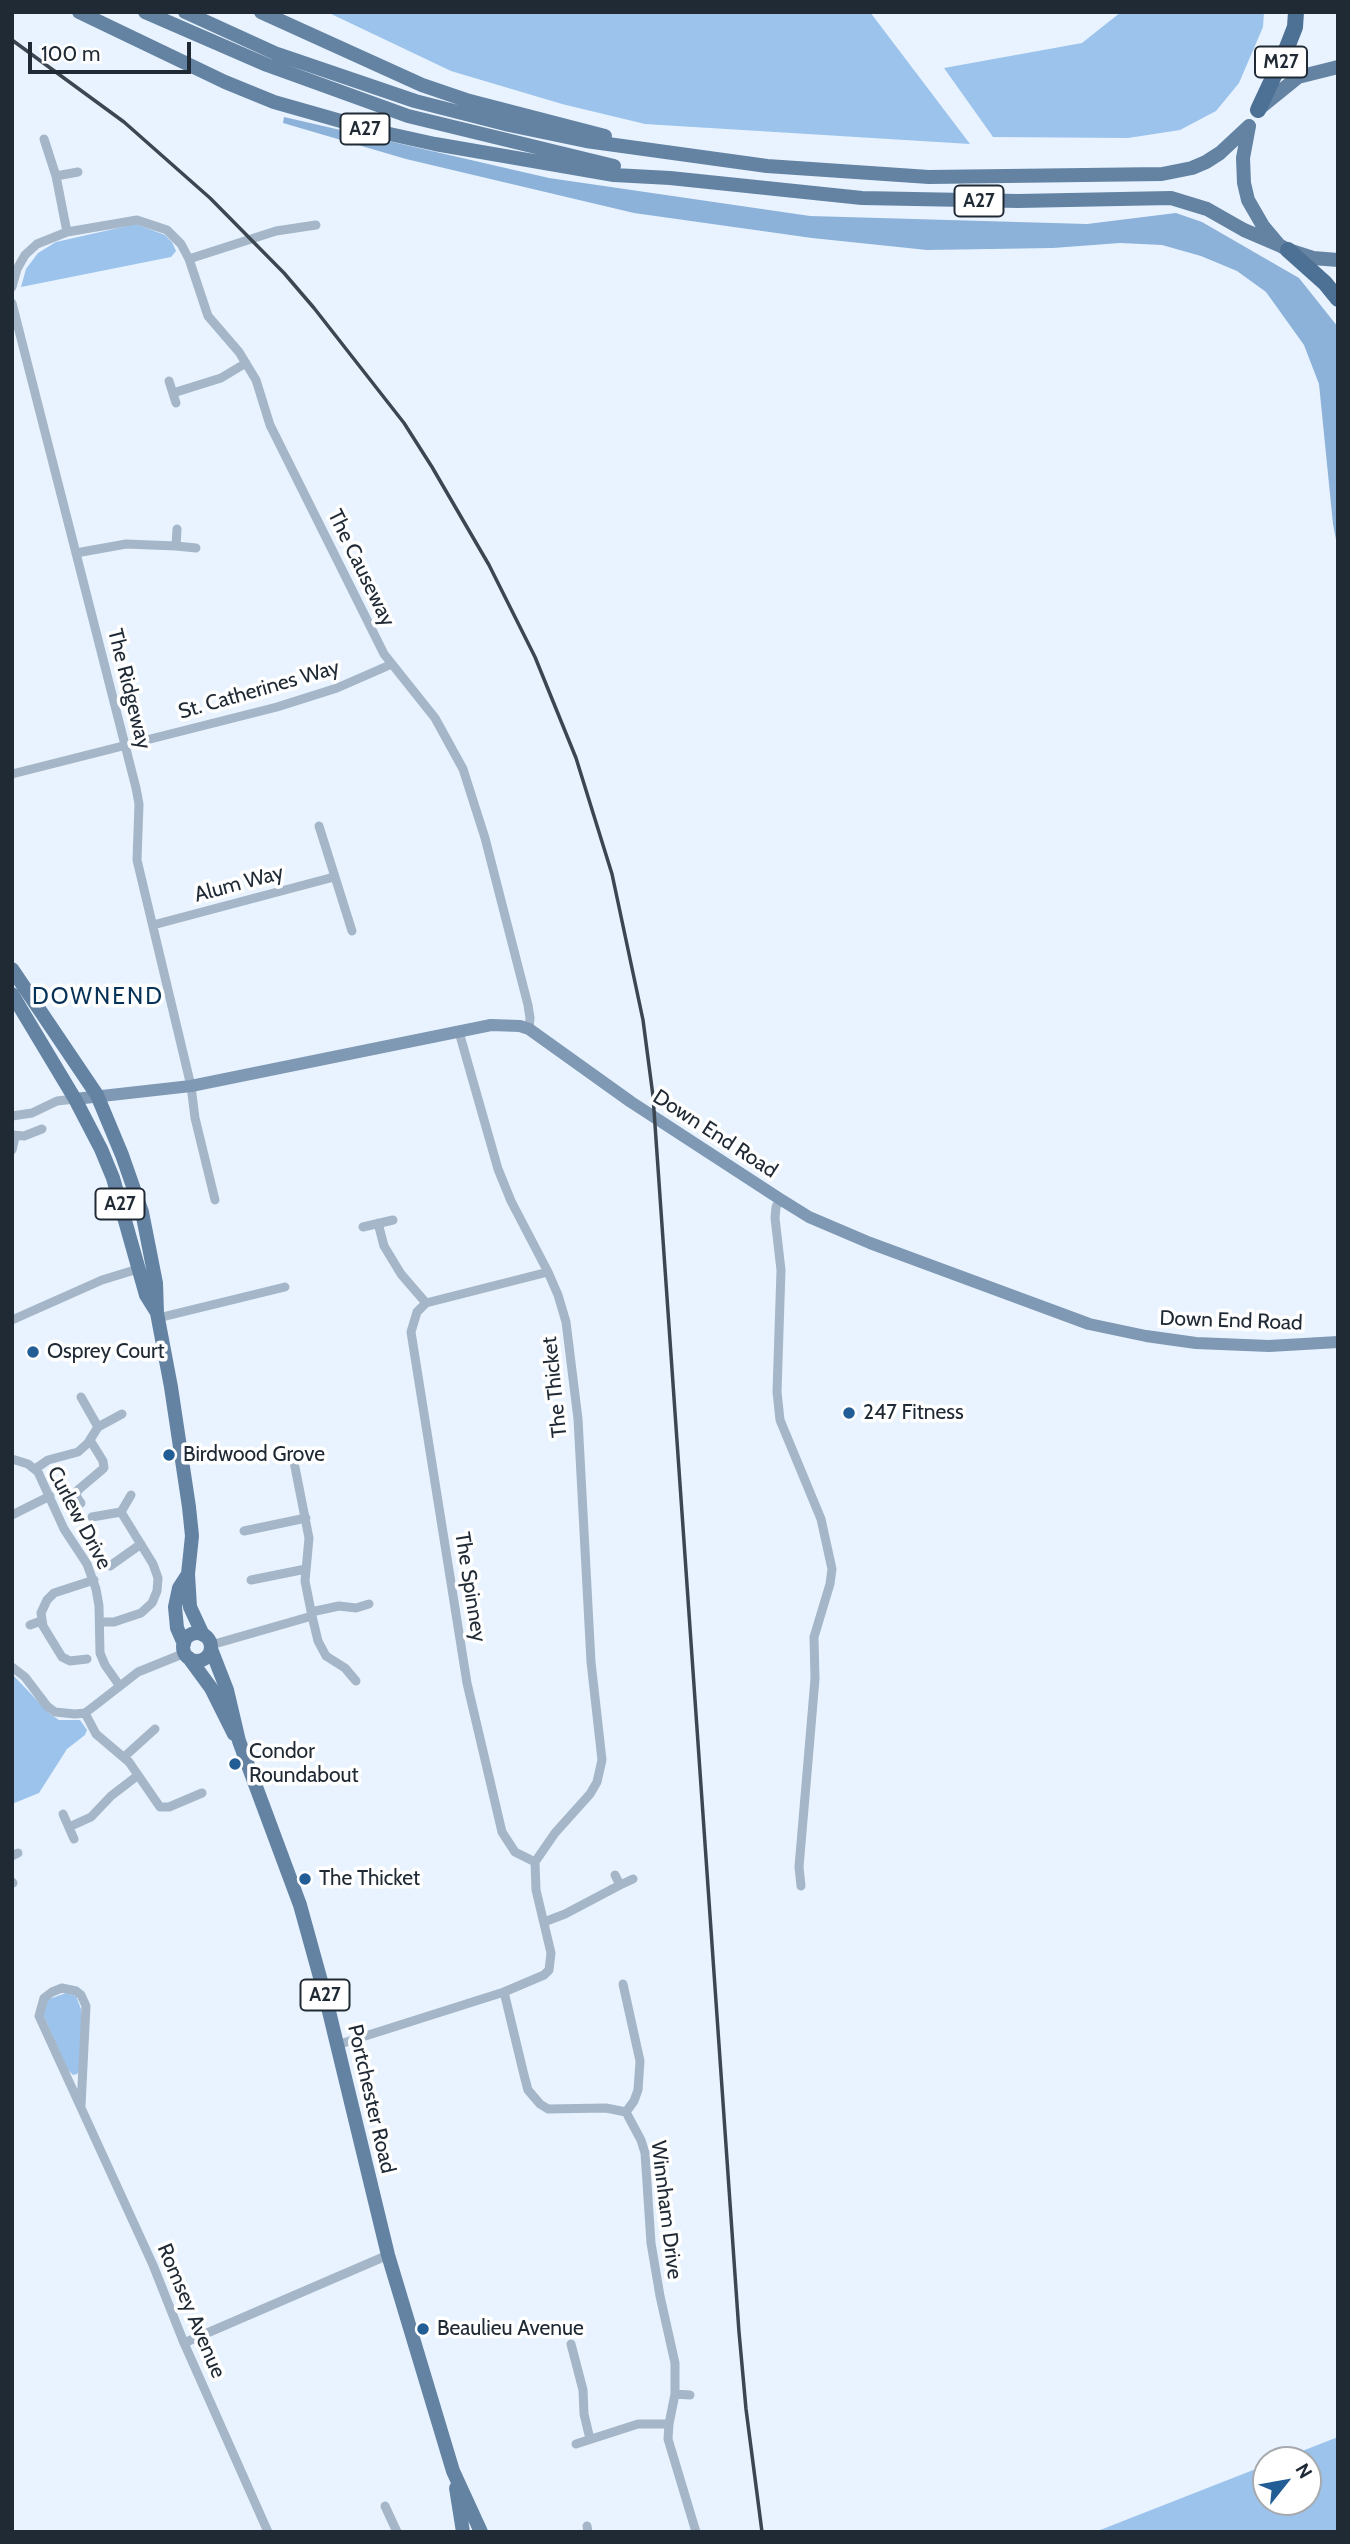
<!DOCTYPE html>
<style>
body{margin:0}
#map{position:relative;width:1350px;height:2544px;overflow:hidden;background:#e8f3ff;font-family:Cabin,sans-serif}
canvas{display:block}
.frame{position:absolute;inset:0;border:14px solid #202a35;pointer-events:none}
.north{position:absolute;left:1252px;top:2446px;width:70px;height:70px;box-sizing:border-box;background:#fff;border:2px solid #a6aaae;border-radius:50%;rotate:59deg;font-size:19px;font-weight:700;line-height:28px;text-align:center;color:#202a35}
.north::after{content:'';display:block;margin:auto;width:24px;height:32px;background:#235d95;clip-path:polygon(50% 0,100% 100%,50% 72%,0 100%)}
.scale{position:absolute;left:28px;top:42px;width:163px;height:32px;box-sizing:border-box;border:4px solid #202a35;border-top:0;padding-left:9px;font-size:21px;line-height:24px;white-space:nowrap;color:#202a35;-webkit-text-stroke:5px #fff;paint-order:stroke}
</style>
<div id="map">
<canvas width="1350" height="2544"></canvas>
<div class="frame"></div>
<div class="north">N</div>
<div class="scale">100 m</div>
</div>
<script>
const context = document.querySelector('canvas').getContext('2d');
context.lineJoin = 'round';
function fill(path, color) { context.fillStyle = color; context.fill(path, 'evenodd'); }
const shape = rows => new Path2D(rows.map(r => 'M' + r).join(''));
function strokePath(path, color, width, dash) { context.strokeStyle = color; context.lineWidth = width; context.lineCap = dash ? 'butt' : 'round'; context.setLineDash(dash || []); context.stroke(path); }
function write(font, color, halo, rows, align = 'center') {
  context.font = font + ' Cabin,sans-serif'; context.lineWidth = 7; context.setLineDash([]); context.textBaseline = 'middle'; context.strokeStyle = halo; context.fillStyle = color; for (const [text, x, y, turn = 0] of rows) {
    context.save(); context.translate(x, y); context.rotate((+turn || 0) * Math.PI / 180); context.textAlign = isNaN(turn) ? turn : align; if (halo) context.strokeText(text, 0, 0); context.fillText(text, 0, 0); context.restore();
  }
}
fill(shape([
 [327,12,870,12,970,144,645,124,562,104,451,71],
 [1121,12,1264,12,1263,27,1239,83,1216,111,1180,130,1128,138,993,137,944,68,1082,43],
 [136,224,165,235,172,242,176,251,171,257,21,287,26,269,38,253,56,242],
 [12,1674,50,1714,59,1720,80,1720,87,1730,85,1735,67,1749,39,1793,12,1804],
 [66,1993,76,1996,81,2009,81,2069,77,2074,73,2075,68,2070,43,2014,45,2004,49,1999],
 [1338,2437,1338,2532,1095,2532,1266,2465,1266,2502,1308,2502,1308,2460,1279,2460]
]), '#9cc3eb');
fill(shape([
 [284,117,549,178,810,216,1087,224,1176,213,1202,222,1299,278,1338,327,1338,550,1333,524,1319,384,1304,345,1266,292,1237,271,1201,256,1162,245,1120,243,1053,248,927,250,812,238,634,213,406,159,283,123]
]), '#8cb2d9');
strokePath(shape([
 [44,139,56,176,67,232],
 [56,176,78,172],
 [189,259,276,231,316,225],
 [12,287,17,269,25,255,37,244,67,232,137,220,167,230,181,244,189,259,208,316,239,352,256,380,270,425,384,654,435,718,463,769,485,838,528,1005,530,1018,529,1029],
 [12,303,136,788,139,804,137,860,191,1086,195,1118,215,1200],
 [169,381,176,403],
 [173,393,221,378,246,363],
 [176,546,196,548],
 [76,553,126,544,176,546,177,529],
 [12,774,277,707,337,688,392,664],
 [319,826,352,931],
 [153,925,334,877],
 [12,1116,32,1113,57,1101,75,1099],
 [12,1135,24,1136,42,1129],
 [12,1150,15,1137],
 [780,1199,776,1207,775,1218,781,1270,777,1392,780,1420,821,1519,832,1569,830,1584,814,1637,815,1679,799,1867,801,1886],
 [378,1223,384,1246,401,1274,426,1303,417,1312,411,1332,467,1683,502,1832,515,1852,535,1862],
 [363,1227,393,1220],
 [426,1303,548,1272],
 [158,1318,285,1287],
 [12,1320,102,1280,138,1269],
 [81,1397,98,1427],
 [12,1459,28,1464,38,1472,64,1529,87,1564,96,1589,99,1606,100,1653,105,1665,119,1685],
 [35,1469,48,1460,78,1452,88,1443,98,1427,122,1414],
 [81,1503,76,1496,78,1490,104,1468,103,1461,90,1440],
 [12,1515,50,1496],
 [92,1517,121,1512,131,1495],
 [244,1531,306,1518],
 [110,1566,141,1544],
 [251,1580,306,1569],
 [311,1612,339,1606,356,1608,369,1604],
 [312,1616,318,1641,326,1656,345,1668,356,1681],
 [100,1622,114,1622,141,1613,152,1603,157,1591,158,1578,153,1564,121,1512],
 [30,1625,41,1621],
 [211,1645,312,1616,305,1581,309,1538,294,1462],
 [87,1659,70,1661,62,1657,43,1626,41,1613,47,1600,54,1593,94,1580],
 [12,1667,25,1677,47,1706,55,1712,75,1714,85,1713,93,1707,138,1672,185,1653],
 [85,1713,96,1734,129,1762,160,1807,169,1807,202,1793],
 [124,1757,155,1729],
 [63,1814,74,1839],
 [69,1827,91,1817,111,1796,137,1776],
 [12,1856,18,1853],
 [12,1882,13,1883],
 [620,1885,633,1879],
 [544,1922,565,1914,620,1885,615,1875],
 [623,1984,640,2061,638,2090,634,2101,626,2112],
 [504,1992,524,2075,528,2090,540,2104,548,2109,606,2108,626,2112,641,2140,645,2153,651,2243,660,2296,675,2363,675,2394,669,2424,668,2439,696,2532],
 [337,2045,504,1992,544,1975,549,1970,551,1953,536,1890,535,1862,555,1833,590,1794,597,1782,602,1760,591,1662,578,1419,566,1322,558,1295,548,1272,511,1201,498,1169,459,1032],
 [81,2106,86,2006,81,1995,76,1991,62,1988,52,1992,44,1998,39,2016,153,2265,184,2343,268,2532],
 [184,2343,388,2255],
 [571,2344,583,2390,584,2414,590,2439],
 [675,2394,690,2395],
 [576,2444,638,2424,669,2424],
 [385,2506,397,2532],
 [587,2526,588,2532]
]), '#a5b6c8', 9);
strokePath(shape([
 [75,1099,191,1086,491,1025,520,1026,529,1029,631,1102,780,1199,809,1217,870,1243,1089,1324,1146,1336,1196,1343,1269,1346,1338,1342]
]), '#7f98b3', 12);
strokePath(shape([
 [79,12,225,82,274,102,376,131,435,144,614,175,670,178,862,198,1018,201,1171,198,1207,209,1244,230,1279,245],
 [145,12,267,65,408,116,614,166],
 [185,12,277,54,415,101,509,125,586,141,767,166,929,177,1162,174,1192,168,1206,162,1220,153,1249,126],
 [261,12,422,85,466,100,605,136],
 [1261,107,1298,77,1338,67],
 [1249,126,1243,158,1244,183,1248,200,1263,226,1279,245,1288,250,1313,258,1338,260],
 [12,969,97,1095,122,1155,142,1212,156,1283,157,1313,171,1387,189,1507,192,1536,188,1574,190,1607,203,1635],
 [12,994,75,1099,101,1149,113,1178,146,1295,156,1311],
 '183 1647a14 14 0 1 1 28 0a14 14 0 1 1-28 0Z',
 [184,1644,177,1628,175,1607,179,1588,188,1574],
 [211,1649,227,1690,239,1741,300,1905,326,1999,388,2255,453,2471,481,2532],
 [189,1658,211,1688,234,1734],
 [456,2488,463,2532]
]), '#6483a3', 14);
strokePath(shape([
 [1258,110,1286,50,1295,27,1296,12],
 [1288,250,1325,283,1338,299]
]), '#4d7095', 16);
strokePath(shape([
 [12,40,124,122,210,198,284,273,314,308,404,423,432,467,489,565,535,657,576,758,612,874,643,1020,653,1096,739,2332,746,2409,762,2532]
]), '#3c4651', 3.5);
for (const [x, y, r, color] of [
 [33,1352,7,"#235d95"],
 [849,1413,7,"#235d95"],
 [169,1455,7,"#235d95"],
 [235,1764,7,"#235d95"],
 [305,1879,7,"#235d95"],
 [423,2329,7,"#235d95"]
]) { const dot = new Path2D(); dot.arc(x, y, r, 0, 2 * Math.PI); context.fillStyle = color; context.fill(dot); strokePath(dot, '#fff', 2.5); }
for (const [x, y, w] of [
 [1281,62,52],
 [365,129,49],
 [979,201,49],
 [120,1204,49],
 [325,1995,49]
]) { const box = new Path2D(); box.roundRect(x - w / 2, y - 15.5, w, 31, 5); context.fillStyle = '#fff'; context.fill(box); strokePath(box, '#202a35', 2); }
write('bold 19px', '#202a35', null, [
 ["M27",1281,62],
 ["A27",365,129],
 ["A27",979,201],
 ["A27",120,1204],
 ["A27",325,1995]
]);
write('21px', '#202a35', '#fff', [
 ["The Causeway",361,568,64],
 ["The Ridgeway",129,689,76],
 ["St. Catherines Way",259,690,-16],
 ["Alum Way",239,884,-15],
 ["Down End Road",715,1134,33],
 ["Down End Road",1231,1321,2],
 ["The Thicket",555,1387,-96],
 ["Curlew Drive",79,1518,62],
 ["The Spinney",470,1587,81],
 ["Portchester Road",371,2099,77],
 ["Winnham Drive",666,2210,83],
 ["Romsey Avenue",191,2311,67]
]);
write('21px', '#202a35', '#fff', [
 ["Osprey Court",47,1352],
 ["247 Fitness",863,1413],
 ["Birdwood Grove",183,1455],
 ["Condor",249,1752],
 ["Roundabout",249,1776],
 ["The Thicket",319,1879],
 ["Beaulieu Avenue",437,2329]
], 'left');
context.letterSpacing = '2px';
write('23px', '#073257', '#fff', [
 ["DOWNEND",98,997]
]);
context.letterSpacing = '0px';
</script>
